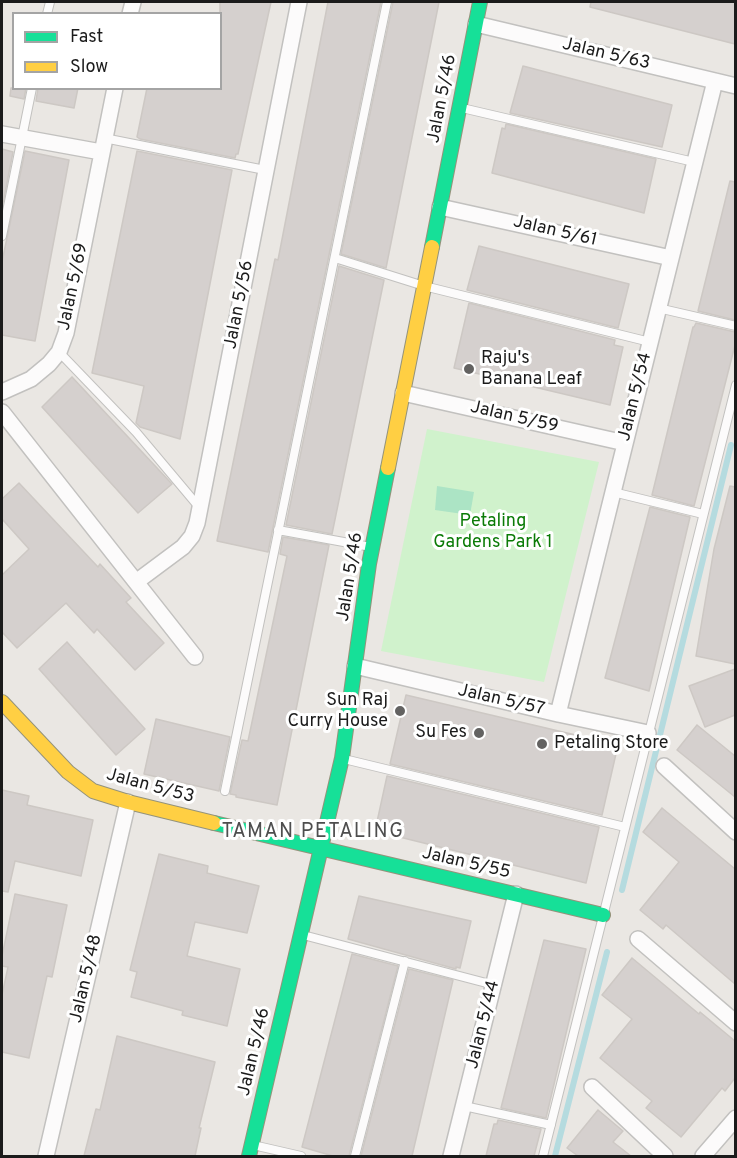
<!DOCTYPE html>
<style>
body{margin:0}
#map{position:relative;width:737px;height:1158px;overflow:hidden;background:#eae7e3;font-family:Overpass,sans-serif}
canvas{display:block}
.frame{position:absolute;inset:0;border:3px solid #1b1b1b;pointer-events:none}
.legend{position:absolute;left:12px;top:12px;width:210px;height:78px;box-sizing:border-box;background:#fff;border:2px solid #a4a4a4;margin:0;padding:8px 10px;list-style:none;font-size:18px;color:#1b1b1b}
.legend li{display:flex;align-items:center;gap:12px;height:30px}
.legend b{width:30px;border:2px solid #a4a4a4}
</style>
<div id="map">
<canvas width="737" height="1158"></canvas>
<div class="frame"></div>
<ul class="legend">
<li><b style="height:8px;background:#16e098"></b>Fast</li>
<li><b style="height:8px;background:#ffcf43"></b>Slow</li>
</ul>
</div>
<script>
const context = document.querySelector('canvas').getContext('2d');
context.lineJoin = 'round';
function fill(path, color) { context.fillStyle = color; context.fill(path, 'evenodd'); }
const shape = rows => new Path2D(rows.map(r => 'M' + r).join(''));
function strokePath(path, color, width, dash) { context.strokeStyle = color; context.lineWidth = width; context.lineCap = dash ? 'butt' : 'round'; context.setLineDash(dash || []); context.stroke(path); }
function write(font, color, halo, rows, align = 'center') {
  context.font = font + ' Overpass,sans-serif'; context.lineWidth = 6; context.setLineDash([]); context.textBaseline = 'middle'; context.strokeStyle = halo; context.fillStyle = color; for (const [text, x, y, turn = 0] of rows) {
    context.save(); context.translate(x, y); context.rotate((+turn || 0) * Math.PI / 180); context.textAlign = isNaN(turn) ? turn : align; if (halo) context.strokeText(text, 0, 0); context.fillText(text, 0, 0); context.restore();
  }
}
fill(shape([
 [427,429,599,462,544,682,381,651]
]), '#d0f2cc');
fill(shape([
 [437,486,474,492,470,515,435,510]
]), '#ace4c5');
strokePath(shape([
 [622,890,731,445],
 [555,1156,607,952]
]), '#b5dbdf', 6);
const building = shape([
 [220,2,271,2,238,154,236,154,235,158,140,139,137,137,147,88,220,88,220,2],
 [328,2,381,2,268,552,217,541,275,259,278,260,328,2],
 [393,2,439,2,386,268,341,254,393,2],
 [591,2,735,2,735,44,590,7,591,2],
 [523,66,672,105,662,147,510,113,523,66],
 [11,88,26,88,24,99,10,96,11,88],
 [38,88,78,88,74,108,36,101,38,88],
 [506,124,656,159,644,213,492,173,502,128,505,129,506,124],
 [2,149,13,152,2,208,2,149],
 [25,151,69,160,35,341,2,335,2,262,25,151],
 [137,151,232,170,180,439,140,427,136,423,144,386,92,373,137,151],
 [730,181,735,182,735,320,698,311,730,181],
 [479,246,629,284,618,328,467,290,479,246],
 [339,266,384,280,332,534,286,525,339,266],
 [469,303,615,340,614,345,623,347,610,405,454,368,469,303],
 [696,323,735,332,735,345,694,506,652,495,693,327,694,327,696,323],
 [72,377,172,484,138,513,42,407,72,377],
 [19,483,98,567,100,564,131,598,126,602,164,643,135,670,97,629,94,633,66,603,17,648,2,632,2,575,29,549,2,519,2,499,19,483],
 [730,486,735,487,735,664,696,656,714,549,730,486],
 [650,507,690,517,649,691,605,678,650,507],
 [283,537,329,545,277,805,236,797,236,795,230,794,242,740,248,741,287,556,280,554,283,537],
 [67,642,145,729,116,755,39,669,67,642],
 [735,669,735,715,705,727,689,686,735,669],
 [406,695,618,745,602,815,390,764,406,695],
 [156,719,230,737,219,791,144,774,156,719],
 [697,725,735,756,735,797,677,750,697,725],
 [387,776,599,827,586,883,375,831,387,776],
 [2,790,29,796,27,805,93,820,81,876,15,861,8,892,2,891,2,790],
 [662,808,735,869,735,984,666,925,663,929,640,910,679,862,643,832,662,808],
 [159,854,208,866,207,873,259,886,247,933,195,922,187,956,240,969,227,1026,182,1015,183,1011,131,997,137,972,130,970,159,854],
 [15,894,67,905,52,977,47,976,29,1058,2,1052,2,995,8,967,2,966,2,956,15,894],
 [359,896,471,921,460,968,456,967,456,969,348,939,359,896],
 [544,940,586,949,546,1118,501,1108,544,940],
 [352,954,398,966,349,1156,333,1156,302,1147,352,954],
 [632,958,699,1014,700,1012,735,1041,735,1078,725,1091,722,1088,681,1137,646,1108,652,1101,600,1058,632,1019,602,995,632,958],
 [409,969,453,980,412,1156,361,1156,409,969],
 [117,1036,215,1062,199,1128,201,1128,195,1156,84,1156,96,1109,100,1110,117,1036],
 [598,1110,623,1131,613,1142,631,1156,578,1156,567,1148,598,1110],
 [498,1120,541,1129,534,1156,486,1156,494,1124,497,1124,498,1120]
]);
fill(building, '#d5d0ce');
strokePath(building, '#cdc8c4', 1.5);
const lane = shape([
 [47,14,50,2],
 [462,108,694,162],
 [104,138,265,170],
 [2,236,32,88],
 [335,258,424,286,650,342],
 [658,308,736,326],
 [59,352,136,432,199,507],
 [613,492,703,514],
 [278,530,371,547],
 [344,759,625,827],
 [225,791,387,2],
 [303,935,494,985],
 [464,1106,551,1125],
 [253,1145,301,1156],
 [355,1156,405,961],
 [543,1156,736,385]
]);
const street = shape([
 [130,14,133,2],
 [476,24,736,86],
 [2,134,101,152],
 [440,207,671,258],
 [2,392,31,379,49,364,59,352,66,333,115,88],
 [403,393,625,443],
 [2,412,195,657],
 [136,582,183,547,192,536,197,523,299,2],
 [355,666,558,714,648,733],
 [558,714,715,81],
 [664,766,736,832],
 [638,939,736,1023],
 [592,1087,665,1156],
 [46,1156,128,802],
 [451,1156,516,894],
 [703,1156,736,1118]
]);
const fast = shape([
 [432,247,480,2],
 [214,823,603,915],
 [249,1156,342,758,369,564,388,468]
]);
const slow = shape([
 [388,468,432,247],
 [2,702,68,772,93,791,128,802,214,823]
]);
strokePath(lane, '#c2c1bf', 10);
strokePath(street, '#c2c1bf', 18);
strokePath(fast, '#94937b', 16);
strokePath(slow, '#94937b', 16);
strokePath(lane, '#fcfbfb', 8);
strokePath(street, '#fcfbfb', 15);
strokePath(fast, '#16e098', 14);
strokePath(slow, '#ffcf43', 14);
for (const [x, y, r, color] of [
 [469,369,6,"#636261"],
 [400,711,6,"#636261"],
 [479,733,6,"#636261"],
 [542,744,6,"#636261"]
]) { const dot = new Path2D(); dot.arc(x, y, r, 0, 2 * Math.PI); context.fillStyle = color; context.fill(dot); strokePath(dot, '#fff', 2); }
write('18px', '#1b1b1b', '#fff', [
 ["Jalan 5/63",606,55,13],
 ["Jalan 5/46",443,99,-79],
 ["Jalan 5/61",555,232,13],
 ["Jalan 5/69",74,287,-78],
 ["Jalan 5/56",240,305,-79],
 ["Jalan 5/54",636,397,-76],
 ["Jalan 5/59",514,418,13],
 ["Jalan 5/46",351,577,-81],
 ["Jalan 5/57",501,701,13],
 ["Jalan 5/53",150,787,15],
 ["Jalan 5/55",466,864,13],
 ["Jalan 5/48",87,979,-77],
 ["Jalan 5/44",484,1025,-76],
 ["Jalan 5/46",255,1052,-77]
]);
write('18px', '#1b1b1b', '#fff', [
 ["Raju's",481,359],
 ["Banana Leaf",481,380],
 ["Sun Raj",388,701,"right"],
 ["Curry House",388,722,"right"],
 ["Su Fes",467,733,"right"],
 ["Petaling Store",554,744]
], 'left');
write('18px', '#0b7b07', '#fff', [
 ["Petaling",493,522],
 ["Gardens Park 1",493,543]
]);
context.letterSpacing = '1.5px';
write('20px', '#4e4e4e', '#fff', [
 ["TAMAN PETALING",313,833]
]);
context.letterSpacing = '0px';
</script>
